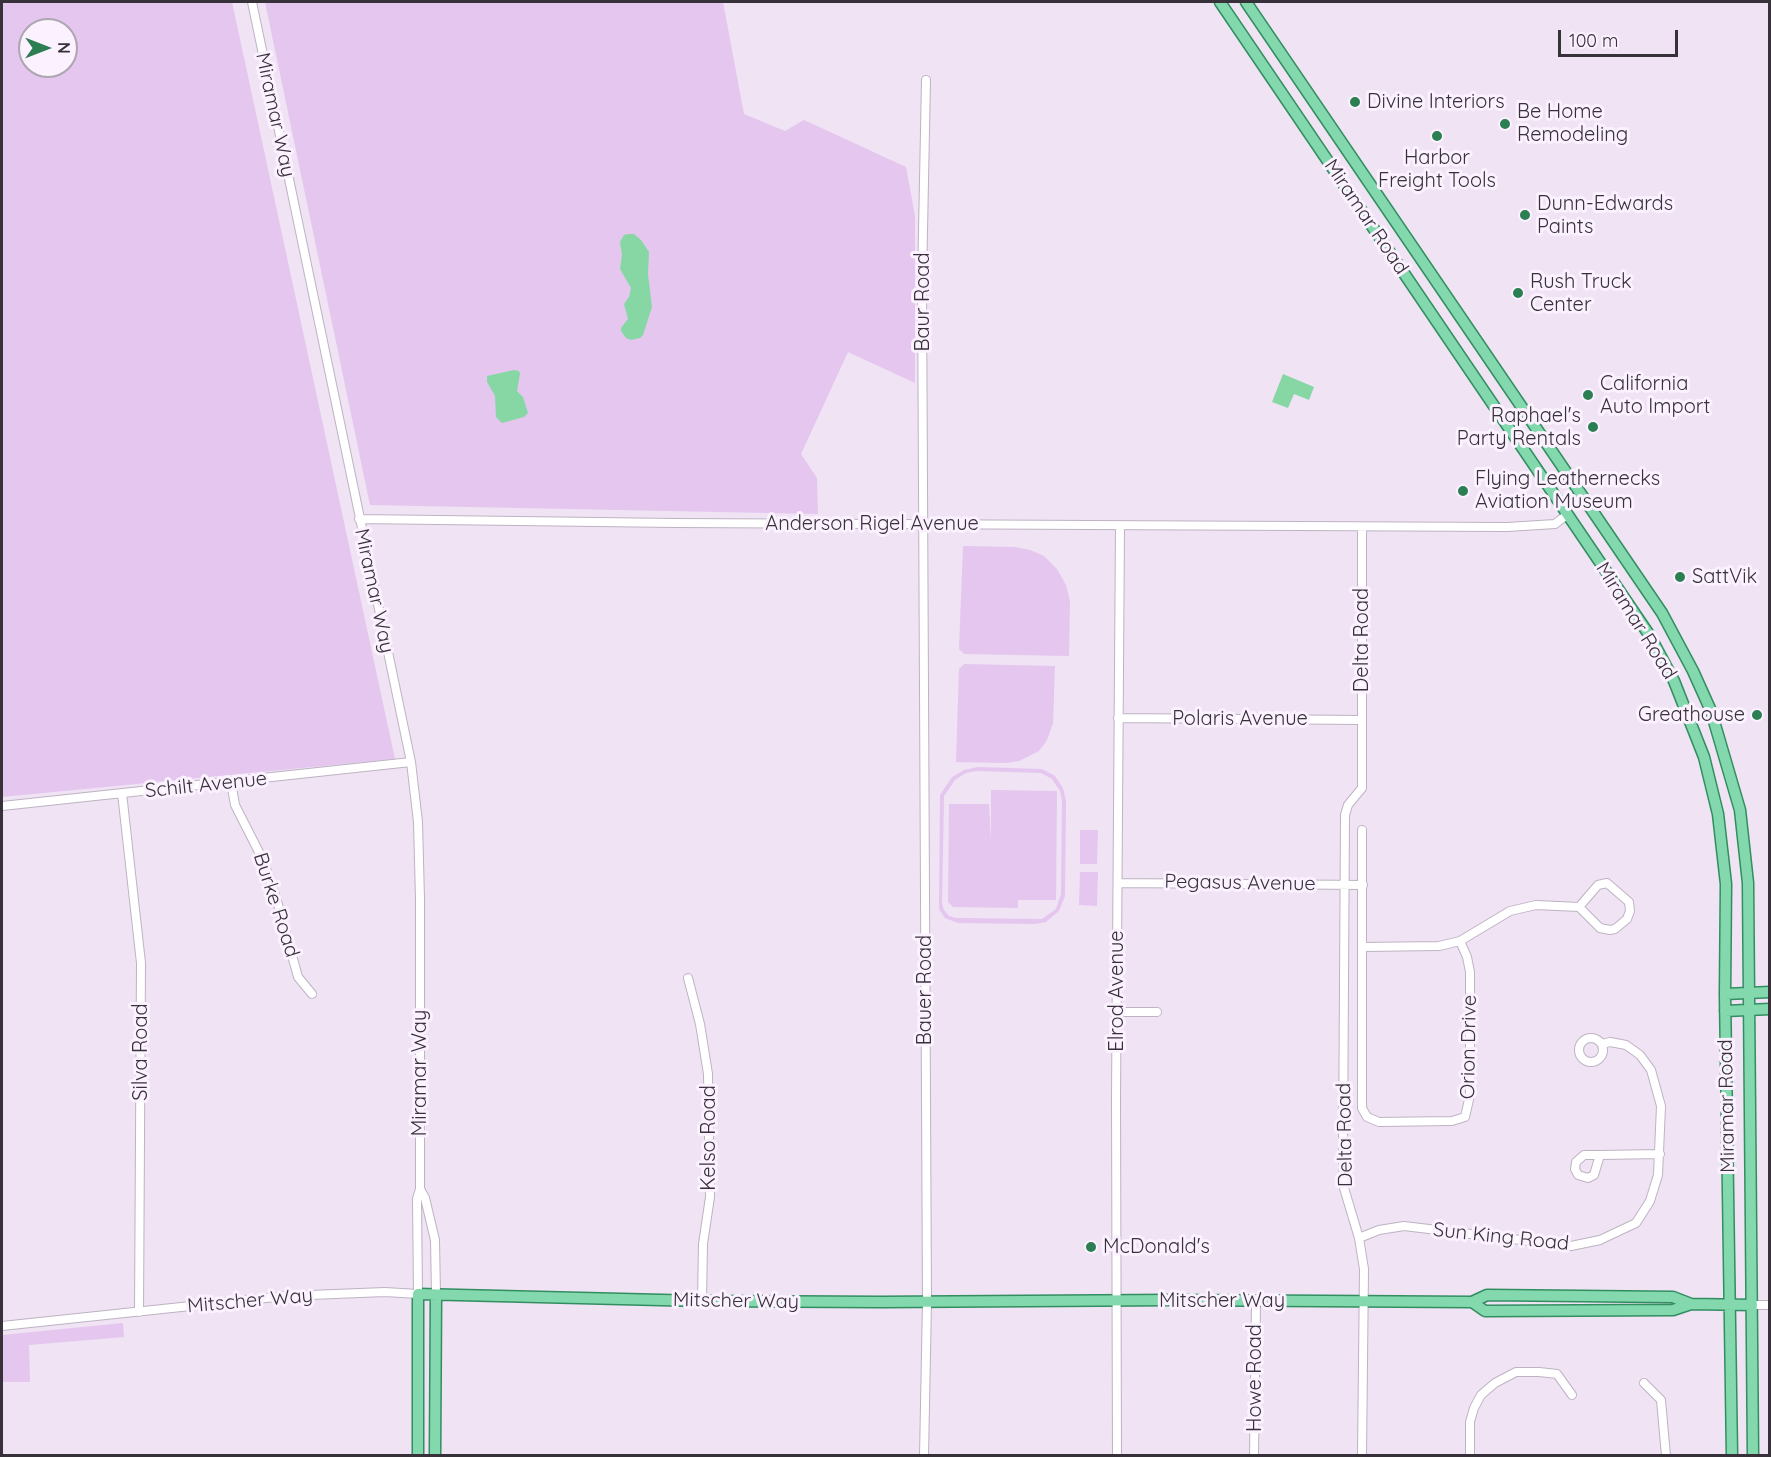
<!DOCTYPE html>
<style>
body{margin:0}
#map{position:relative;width:1771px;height:1457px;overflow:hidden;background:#efe3f4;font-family:Quicksand,sans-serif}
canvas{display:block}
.frame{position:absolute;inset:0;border:3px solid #373239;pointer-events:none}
.north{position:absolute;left:18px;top:18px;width:60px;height:60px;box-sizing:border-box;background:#fbf1ff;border:2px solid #ada5b0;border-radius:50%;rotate:90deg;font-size:16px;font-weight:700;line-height:24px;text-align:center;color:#373239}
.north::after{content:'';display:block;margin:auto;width:21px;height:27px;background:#2b7f52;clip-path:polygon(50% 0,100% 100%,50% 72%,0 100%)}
.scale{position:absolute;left:1558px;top:30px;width:120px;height:27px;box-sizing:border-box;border:3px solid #373239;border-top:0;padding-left:8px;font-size:18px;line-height:21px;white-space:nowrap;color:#373239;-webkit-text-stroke:4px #fbf1ff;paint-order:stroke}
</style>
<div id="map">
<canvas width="1771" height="1457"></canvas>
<div class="frame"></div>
<div class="north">N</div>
<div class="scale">100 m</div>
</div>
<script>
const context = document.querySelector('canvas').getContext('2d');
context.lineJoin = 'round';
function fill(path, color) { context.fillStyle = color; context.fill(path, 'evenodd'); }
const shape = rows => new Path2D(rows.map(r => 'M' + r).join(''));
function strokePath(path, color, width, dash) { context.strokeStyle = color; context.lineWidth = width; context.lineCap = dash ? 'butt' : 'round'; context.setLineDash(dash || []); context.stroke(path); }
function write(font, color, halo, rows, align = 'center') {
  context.font = font + ' Quicksand,sans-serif'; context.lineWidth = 6; context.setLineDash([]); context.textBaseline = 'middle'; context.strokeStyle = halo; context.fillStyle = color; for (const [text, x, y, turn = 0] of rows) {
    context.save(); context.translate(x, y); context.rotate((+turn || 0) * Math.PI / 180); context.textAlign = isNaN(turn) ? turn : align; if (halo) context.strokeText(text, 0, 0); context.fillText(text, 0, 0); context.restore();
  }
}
fill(shape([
 [2,2,232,2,395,759,2,797],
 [30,30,66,30,66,66,30,66],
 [265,2,723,2,744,114,785,131,804,120,906,167,915,216,915,383,848,352,801,454,817,478,818,514,370,505],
 [963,546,1015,547,1030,550,1044,556,1057,569,1066,585,1070,601,1069,656,964,654,959,649],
 [964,664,1055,666,1053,723,1047,740,1039,751,1019,761,1006,763,956,762,959,669],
 [978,767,1042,769,1055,776,1063,788,1066,801,1065,896,1059,911,1046,922,1035,924,958,923,945,918,939,909,940,795,952,777,964,770],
 [976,771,1041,773,1052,779,1060,791,1062,800,1061,894,1056,909,1042,919,956,918,949,916,944,910,942,904,944,796,955,780,966,773],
 [991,790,1057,791,1056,900,1018,900,1018,908,953,907,948,902,949,804,989,804,991,842],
 [1080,830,1098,830,1097,864,1080,864],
 [1080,872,1098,872,1097,906,1079,905],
 [123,1323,124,1337,29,1345,30,1382,2,1382,2,1335]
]), '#e4c6ef');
fill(shape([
 [628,234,634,234,641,240,649,252,648,274,652,307,643,335,640,338,631,340,626,338,621,331,621,328,628,319,624,304,629,297,631,288,620,269,622,255,620,242,624,235],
 [514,370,519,371,520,374,517,391,523,397,528,413,524,417,502,423,496,417,495,396,487,382,487,376],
 [1283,374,1314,387,1309,400,1294,394,1288,408,1272,402]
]), '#87d7a5');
const minor = shape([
 [359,519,676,523,1507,527,1555,524,1568,514],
 [1118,718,1362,720],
 [231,782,235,805,264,862,277,901,298,977,312,994],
 [122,793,141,963,139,1312],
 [2,806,411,762],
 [1362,830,1362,1108,1367,1117,1379,1122,1452,1121,1465,1117,1470,1095,1470,972,1467,957,1460,941],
 [1118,883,1363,885],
 [1363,947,1439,946,1460,941,1510,911,1536,905,1579,907,1600,928,1610,930,1615,929,1627,919,1630,911,1629,902,1607,883,1598,885,1579,907],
 [688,978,700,1024,708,1074,710,1197,703,1244,702,1301],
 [1117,1012,1157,1012],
 '1579 1050a12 12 0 1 1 24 0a12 12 0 1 1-24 0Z',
 [1600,1155,1594,1175,1588,1178,1578,1175,1575,1169,1576,1162,1584,1155,1600,1155,1660,1154],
 [420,1189,425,1198,435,1240,436,1295],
 [1359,1238,1379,1230,1404,1226,1571,1246,1600,1240,1636,1223,1650,1201,1658,1175,1661,1106,1651,1070,1640,1055,1626,1045,1610,1042,1602,1044],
 [1752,1305,1770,1305],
 [2,1326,285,1296,385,1292,418,1294,417,1199,420,1189,420,899,418,822,411,762,252,2],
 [1644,1383,1661,1400,1666,1456],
 [924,1456,927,1302,922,282,926,80],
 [1117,1456,1116,1098,1120,526],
 [1254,1456,1256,1301],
 [1362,1456,1364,1269,1359,1238,1344,1188,1343,1150,1345,815,1348,805,1362,788,1362,528],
 [1470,1456,1470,1422,1474,1408,1481,1395,1495,1383,1516,1372,1539,1372,1557,1374,1572,1395]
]);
const major = shape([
 [1220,2,1650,636,1674,681,1704,757,1718,814,1726,884,1725,994,1732,1456],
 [1246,2,1662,613,1693,671,1711,711,1740,810,1748,883,1753,1456],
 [1725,994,1770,992],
 [1725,1011,1770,1009],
 [1472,1302,1485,1311,1673,1310,1691,1304],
 [418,1456,418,1294,702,1301,881,1302,1172,1300,1472,1302,1487,1295,1673,1297,1691,1304,1752,1305],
 [435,1456,436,1295]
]);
strokePath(minor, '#beb3c3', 10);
strokePath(major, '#328e61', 13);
strokePath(minor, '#fff', 8);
strokePath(major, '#83d9ad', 10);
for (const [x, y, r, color] of [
 [1355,102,6,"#2b7f52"],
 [1505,124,6,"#2b7f52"],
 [1437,136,6,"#2b7f52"],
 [1525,215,6,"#2b7f52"],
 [1518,293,6,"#2b7f52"],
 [1588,395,6,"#2b7f52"],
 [1593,427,6,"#2b7f52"],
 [1463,491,6,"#2b7f52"],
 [1680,577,6,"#2b7f52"],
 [1757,715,6,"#2b7f52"],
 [1091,1247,6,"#2b7f52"]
]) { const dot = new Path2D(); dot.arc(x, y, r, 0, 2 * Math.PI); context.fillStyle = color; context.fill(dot); strokePath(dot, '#fbf1ff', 2); }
write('20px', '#373239', '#fbf1ff', [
 ["Divine Interiors",1367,102],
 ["Be Home",1517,112],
 ["Remodeling",1517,135],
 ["Harbor",1437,158,"center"],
 ["Freight Tools",1437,181,"center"],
 ["Dunn-Edwards",1537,204],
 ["Paints",1537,227],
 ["Rush Truck",1530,282],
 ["Center",1530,305],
 ["California",1600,384],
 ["Auto Import",1600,407],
 ["Raphael's",1581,416,"right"],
 ["Party Rentals",1581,439,"right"],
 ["Flying Leathernecks",1475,479],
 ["Aviation Museum",1475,502],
 ["SattVik",1692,577],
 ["Greathouse",1745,715,"right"],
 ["McDonald's",1103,1247]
], 'left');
write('20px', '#373239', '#fbf1ff', [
 ["Miramar Way",275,115,78],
 ["Miramar Road",1366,217,56],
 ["Baur Road",923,302,-90],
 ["Anderson Rigel Avenue",872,524],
 ["Miramar Way",374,591,78],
 ["Miramar Road",1636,621,58],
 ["Delta Road",1362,640,-90],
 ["Polaris Avenue",1240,719],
 ["Schilt Avenue",206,785,-6],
 ["Pegasus Avenue",1240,883,1],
 ["Burke Road",276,905,72],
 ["Bauer Road",925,990,-90],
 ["Elrod Avenue",1117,991,-90],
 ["Orion Drive",1469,1047,-89],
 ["Silva Road",141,1052,-90],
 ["Miramar Way",420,1073,-90],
 ["Miramar Road",1727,1106,-91],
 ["Delta Road",1345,1135,-91],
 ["Kelso Road",709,1138,-90],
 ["Sun King Road",1501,1237,6],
 ["Mitscher Way",250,1301,-5],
 ["Mitscher Way",736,1301,1],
 ["Mitscher Way",1222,1301],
 ["Howe Road",1255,1378,-90]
]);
</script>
